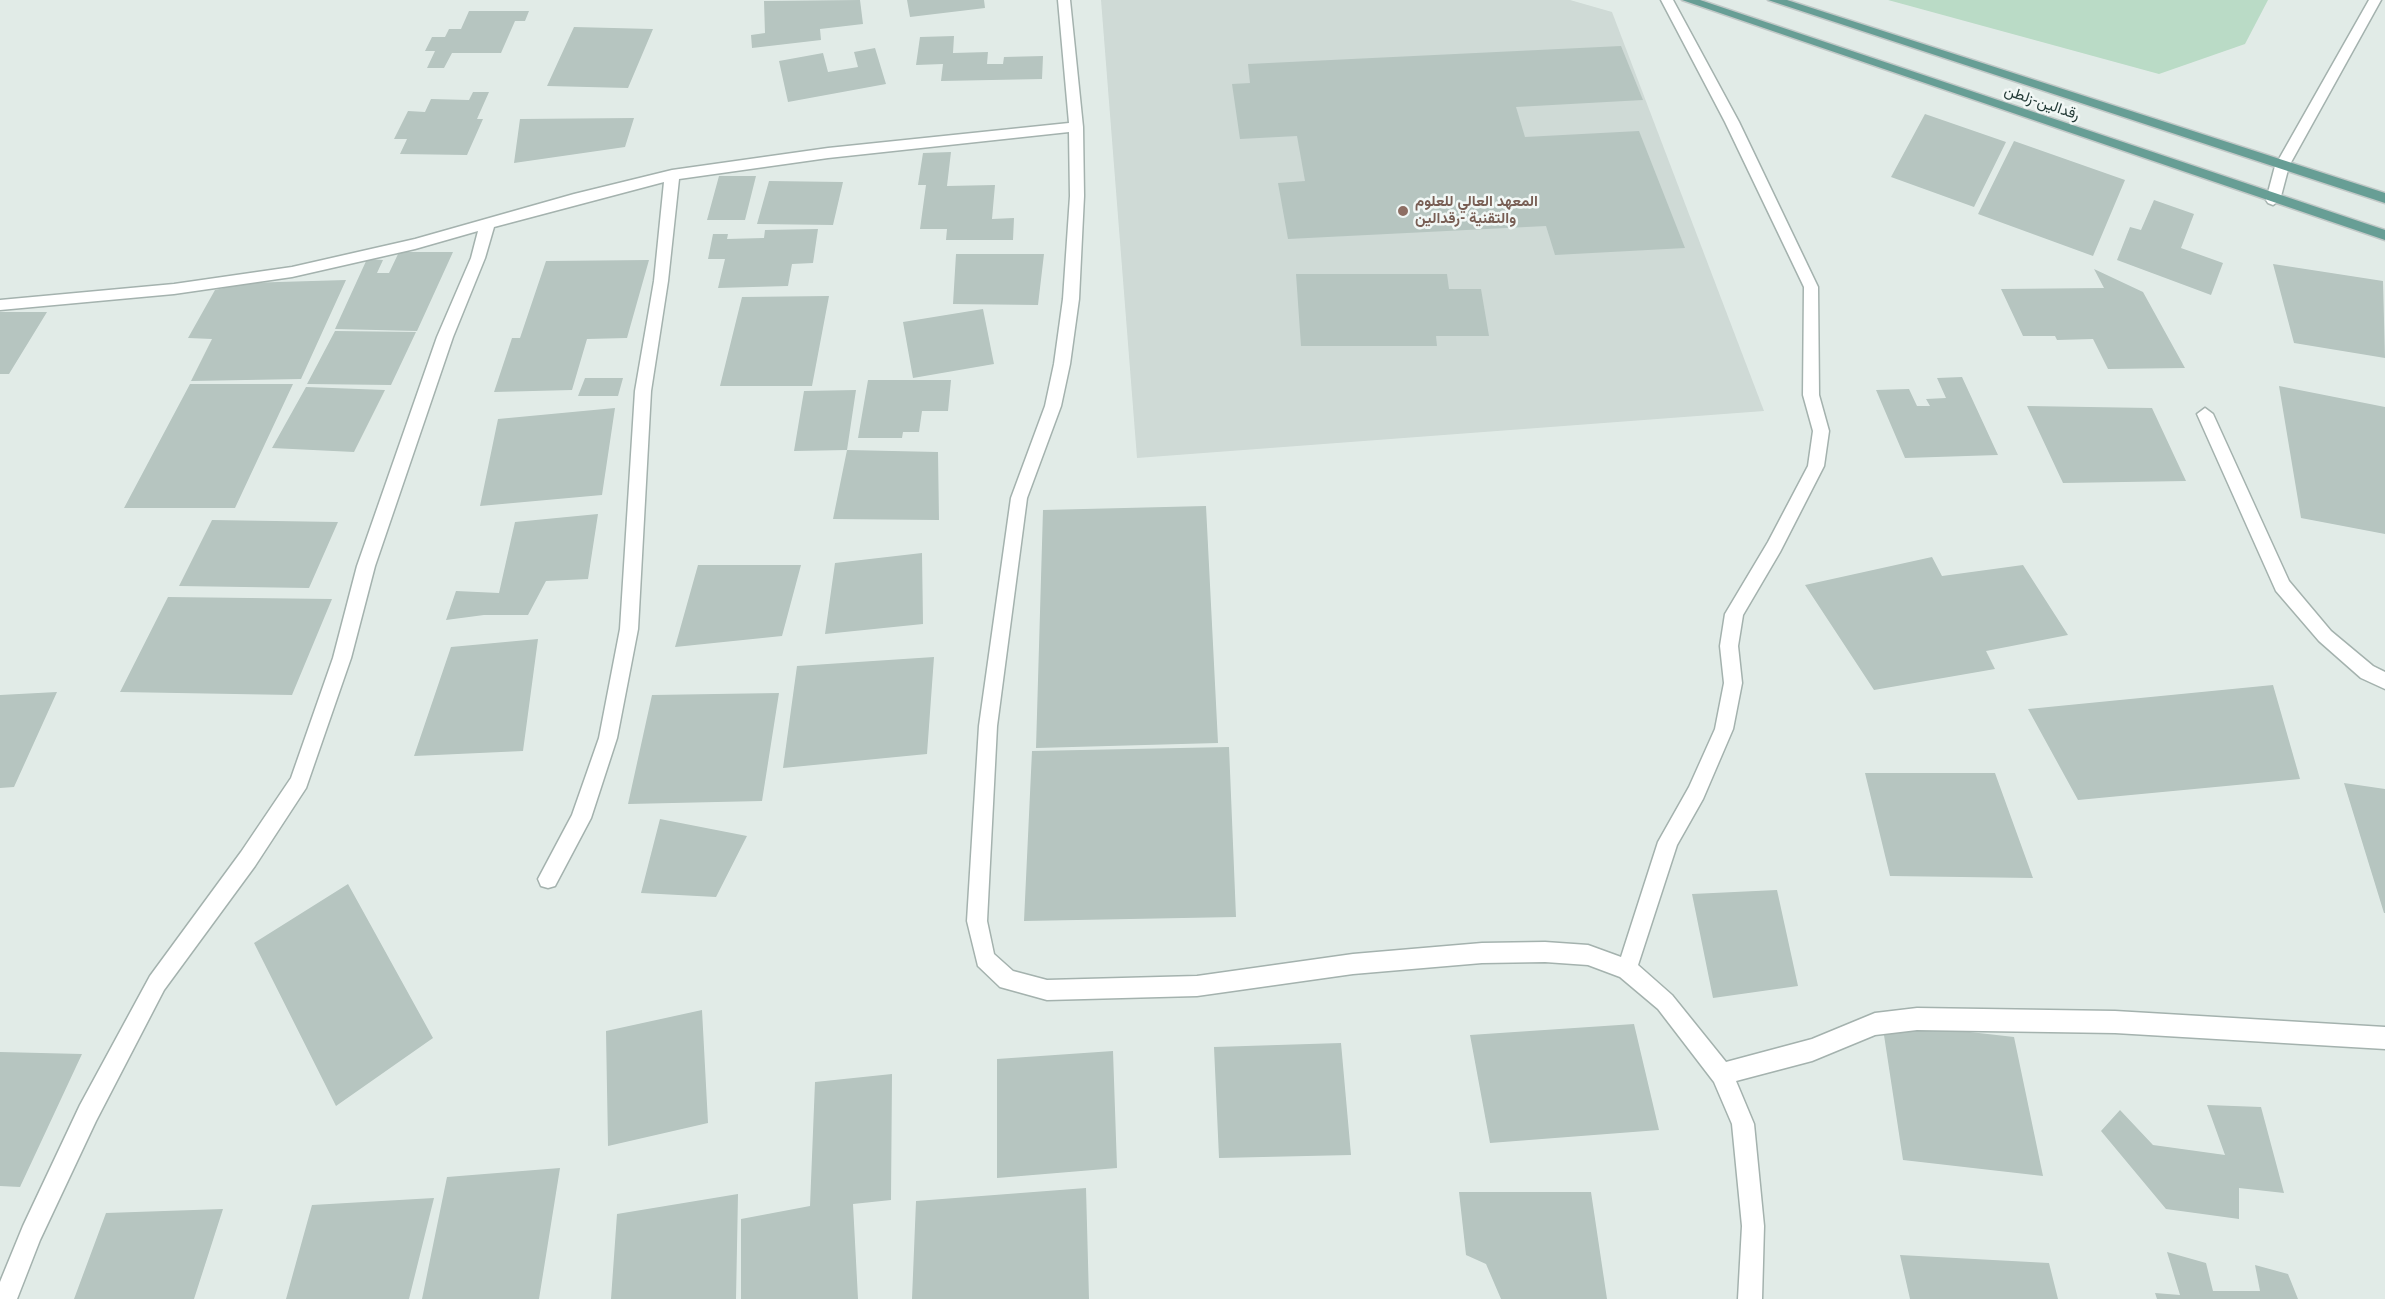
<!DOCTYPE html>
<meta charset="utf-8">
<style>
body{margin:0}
canvas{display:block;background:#e1ebe7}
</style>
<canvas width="2385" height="1299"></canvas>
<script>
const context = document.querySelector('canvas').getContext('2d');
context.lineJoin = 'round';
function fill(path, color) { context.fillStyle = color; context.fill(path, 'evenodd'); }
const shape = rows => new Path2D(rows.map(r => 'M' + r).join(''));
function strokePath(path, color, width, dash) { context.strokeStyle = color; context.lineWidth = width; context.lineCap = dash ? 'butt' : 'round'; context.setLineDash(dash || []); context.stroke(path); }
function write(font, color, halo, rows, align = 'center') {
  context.font = font + ' "PT Sans",Vazirmatn,sans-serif'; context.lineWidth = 5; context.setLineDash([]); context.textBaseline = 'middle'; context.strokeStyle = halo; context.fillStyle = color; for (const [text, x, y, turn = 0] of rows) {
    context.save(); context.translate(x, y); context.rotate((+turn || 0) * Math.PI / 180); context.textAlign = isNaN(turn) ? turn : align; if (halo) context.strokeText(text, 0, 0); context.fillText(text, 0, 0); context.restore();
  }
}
fill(shape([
 [1101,0,1570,0,1612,12,1764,411,1137,458]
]), '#cfdad6');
fill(shape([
 [1888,0,2268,0,2245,44,2159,74]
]), '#badbc6');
fill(shape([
 [860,0,863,24,820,29,821,40,752,48,751,35,765,33,764,1],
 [907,0,984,0,985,8,910,17],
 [469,11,529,11,525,21,515,21,501,53,452,53,444,68,427,68,435,51,425,51,432,37,445,37,449,29,461,29],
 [574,27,653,29,628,88,547,86],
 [954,36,953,53,988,52,987,64,1003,64,1004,57,1043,56,1042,79,941,81,943,64,916,65,920,37],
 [1621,46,1643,100,1516,107,1525,137,1639,131,1685,248,1555,255,1546,226,1288,239,1278,183,1305,181,1297,136,1240,139,1232,84,1250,83,1248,64],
 [875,48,886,84,788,102,779,61,823,53,828,72,858,67,854,52],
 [473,92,489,92,477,119,483,119,467,155,400,154,407,139,394,139,408,111,425,112,431,99,469,100],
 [1925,114,2006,142,1974,207,1891,177],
 [634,118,625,147,514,163,520,119],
 [2014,141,2125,180,2093,256,1978,214],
 [951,152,947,186,995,185,992,219,1014,218,1013,240,946,240,947,229,920,229,926,185,918,185,923,153],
 [719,176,756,176,745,220,707,220],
 [769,181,843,182,833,225,757,224],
 [2154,200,2194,214,2181,248,2223,263,2211,295,2117,260,2130,227,2141,230],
 [818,229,813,263,792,264,788,286,718,288,725,259,708,259,713,234,728,234,727,239,764,238,765,230],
 [399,252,453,252,417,331,335,329,367,259,383,260,377,273,389,273],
 [956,254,1044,254,1038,305,953,304],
 [649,260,627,338,587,339,572,390,494,392,512,338,520,338,546,261],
 [2273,264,2383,281,2385,358,2294,343],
 [2094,269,2143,292,2185,368,2108,369,2093,339,2057,340,2055,336,2023,336,2001,289,2104,288],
 [1296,274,1447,274,1449,289,1481,289,1489,336,1436,336,1437,346,1301,346],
 [346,280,301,379,191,381,212,339,188,338,215,290,245,283],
 [829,296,812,386,720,386,742,297],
 [983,309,994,364,913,378,903,322],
 [0,312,47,312,9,374,0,374],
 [335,331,416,332,391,385,307,384],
 [1962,377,1998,455,1905,458,1876,390,1909,389,1917,406,1930,406,1926,399,1946,398,1937,378],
 [585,378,623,378,618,396,578,396],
 [868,380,951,380,948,411,922,411,919,432,903,432,902,438,858,438],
 [190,384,293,384,235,508,124,508],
 [2279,386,2385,407,2385,534,2301,518],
 [306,387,385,390,354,452,272,448],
 [856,390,847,450,794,451,804,391],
 [2027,406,2152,408,2186,481,2063,483],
 [615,408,602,495,480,506,498,419],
 [847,450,938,452,939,520,833,519],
 [1206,506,1218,743,1036,748,1043,510],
 [598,514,588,579,546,581,528,615,484,615,446,620,456,591,499,593,515,522],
 [212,520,338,522,309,588,179,586],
 [922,553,923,624,825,634,835,563],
 [1932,557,1942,576,2023,565,2068,635,1986,651,1995,669,1874,690,1805,585],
 [698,565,801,565,782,636,675,647],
 [168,597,332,599,292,695,120,692],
 [538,639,523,751,414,756,451,647],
 [934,657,927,754,783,768,797,666],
 [2273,685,2300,779,2078,800,2028,709],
 [57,692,14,787,0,788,0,695],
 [779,693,762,801,628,804,652,695],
 [1229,747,1236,917,1024,921,1032,751],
 [1865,773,1995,773,2033,878,1890,876],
 [2344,783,2385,789,2385,913,2384,913],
 [660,819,747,836,716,897,641,893],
 [348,884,433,1038,336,1106,254,943],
 [1777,890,1798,986,1713,998,1692,894],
 [702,1010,708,1123,608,1146,606,1031],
 [1882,1022,2014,1037,2043,1176,1903,1160],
 [1634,1024,1659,1130,1490,1143,1470,1035],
 [1341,1043,1351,1155,1219,1158,1214,1047],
 [1113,1051,1117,1168,997,1178,997,1059],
 [0,1052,82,1054,20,1187,0,1186],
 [892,1074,891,1200,853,1204,858,1299,741,1299,741,1219,810,1206,815,1082],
 [2207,1105,2261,1107,2284,1193,2239,1188,2239,1219,2166,1209,2101,1131,2120,1110,2153,1145,2225,1155],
 [560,1168,539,1299,422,1299,447,1177],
 [1086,1188,1089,1299,912,1299,916,1201],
 [1459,1192,1591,1192,1607,1299,1501,1299,1486,1264,1466,1255],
 [738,1194,736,1299,611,1299,617,1214],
 [434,1198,409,1299,286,1299,312,1205],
 [223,1209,194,1299,74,1299,106,1213],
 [2167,1252,2206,1263,2213,1291,2260,1291,2255,1265,2288,1274,2298,1299,2157,1299,2155,1293,2180,1295],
 [1900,1255,2049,1263,2058,1299,1910,1299]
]), '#b6c5c0');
const street = shape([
 [1058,0,1070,0,1083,127,1084,196,1079,299,1070,364,1061,406,1027,498,997,726,987,921,994,954,1013,971,1047,980,1197,976,1353,954,1482,943,1545,942,1588,945,1621,957,1658,842,1689,787,1715,729,1724,683,1720,646,1725,614,1768,542,1808,466,1813,431,1803,395,1804,287,1725,122,1661,0,1673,0,1739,122,1818,287,1819,395,1829,431,1824,466,1780,552,1743,615,1738,646,1742,683,1733,729,1703,799,1677,845,1638,965,1672,995,1726,1062,1812,1039,1875,1013,1917,1008,2115,1011,2385,1027,2385,1049,2115,1033,1917,1030,1875,1035,1812,1061,1736,1081,1754,1124,1764,1226,1762,1299,1738,1299,1742,1226,1732,1124,1714,1082,1658,1009,1620,977,1588,965,1545,962,1482,963,1353,974,1197,996,1047,1000,1000,987,978,966,967,921,979,726,1011,498,1045,406,1054,364,1063,299,1070,196,1069,132,828,158,679,179,668,281,651,391,638,629,617,738,591,818,555,886,548,888,541,886,538,879,572,815,599,738,620,629,635,391,654,281,664,182,494,227,485,258,453,337,375,566,351,658,306,788,255,866,164,990,96,1121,40,1240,17,1299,0,1299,0,1282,23,1226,80,1105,150,976,241,852,291,778,333,658,357,566,437,337,471,258,478,231,415,249,292,277,174,294,0,310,0,300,174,284,292,267,415,239,574,194,672,170,828,148,1069,123,1058,0],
 [2369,0,2381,0,2289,166,2280,200,2273,205,2268,203,2266,200,2275,166,2369,0],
 [2205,408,2213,414,2289,581,2331,631,2373,666,2385,672,2385,689,2361,678,2319,641,2276,591,2197,414,2205,408]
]);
const primary = shape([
 [1682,0,1700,0,2385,230,2385,240,1682,0],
 [1768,0,1787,0,2385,193,2385,203,1768,0]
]);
strokePath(street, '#a4b2ae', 3);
strokePath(primary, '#c1c8c7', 3);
fill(street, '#fff');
fill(primary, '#679e95');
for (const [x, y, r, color] of [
 [1403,211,6,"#8d6e63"]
]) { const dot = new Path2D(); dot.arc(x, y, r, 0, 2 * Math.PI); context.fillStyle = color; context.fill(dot); strokePath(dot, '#f1f7f5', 2); }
write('15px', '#223a36', '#f1f7f5', [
 ["رقدالين-زلطن",2042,103,19]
]);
write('bold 15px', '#785e54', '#f1f7f5', [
 ["المعهد العالي للعلوم",1415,202],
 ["والتقنية -رقدالين",1415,219]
], 'left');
</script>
